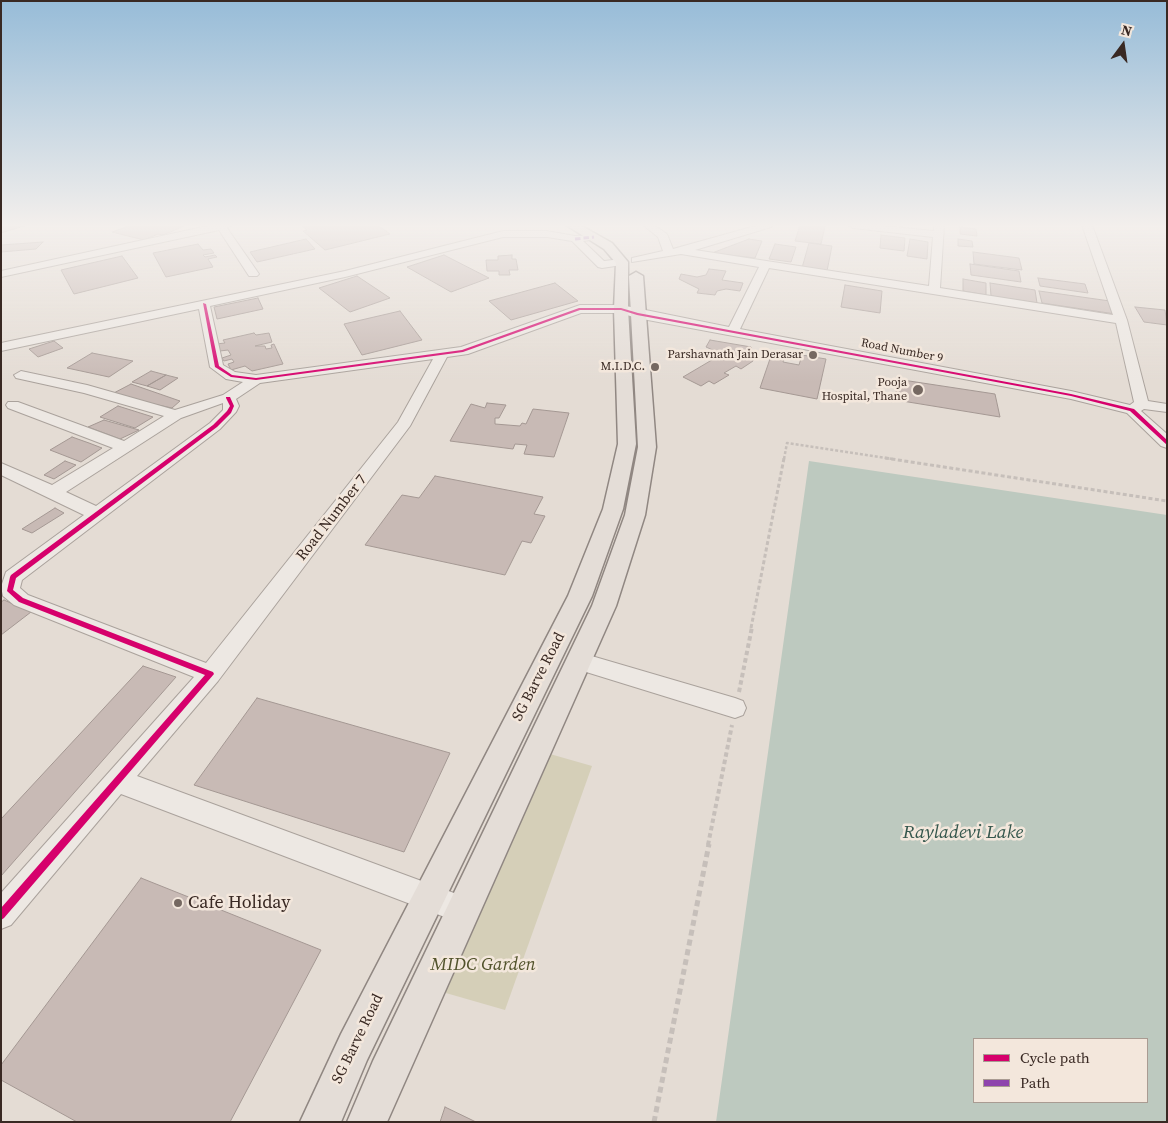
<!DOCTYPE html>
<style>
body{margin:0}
#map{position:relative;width:1168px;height:1123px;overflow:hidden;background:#e4dcd4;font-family:"Source Serif 4",serif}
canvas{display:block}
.frame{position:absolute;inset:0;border:2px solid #392923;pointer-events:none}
.legend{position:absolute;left:973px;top:1038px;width:175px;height:65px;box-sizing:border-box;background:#f3e7dc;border:1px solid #a99b92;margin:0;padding:6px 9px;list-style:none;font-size:15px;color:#392923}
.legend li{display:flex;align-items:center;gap:10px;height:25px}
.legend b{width:25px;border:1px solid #a99b92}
.north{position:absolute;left:1098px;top:20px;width:50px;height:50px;-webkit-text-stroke:4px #f3e7dc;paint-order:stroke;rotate:14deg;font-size:14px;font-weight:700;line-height:20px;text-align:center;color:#392923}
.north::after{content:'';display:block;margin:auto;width:18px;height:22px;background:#392923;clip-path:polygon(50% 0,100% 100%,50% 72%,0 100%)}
</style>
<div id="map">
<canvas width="1168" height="1123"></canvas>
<div class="frame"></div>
<ul class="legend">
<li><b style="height:6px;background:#d6006c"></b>Cycle path</li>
<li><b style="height:6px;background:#8e44ad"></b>Path</li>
</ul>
<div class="north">N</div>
</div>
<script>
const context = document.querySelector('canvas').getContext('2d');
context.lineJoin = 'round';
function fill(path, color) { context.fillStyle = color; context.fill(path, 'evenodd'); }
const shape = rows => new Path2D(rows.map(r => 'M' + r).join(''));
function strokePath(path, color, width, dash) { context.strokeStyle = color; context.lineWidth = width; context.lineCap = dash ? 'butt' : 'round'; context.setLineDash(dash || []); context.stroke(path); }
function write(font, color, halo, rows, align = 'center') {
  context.font = font + ' "Source Serif 4",serif'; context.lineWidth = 5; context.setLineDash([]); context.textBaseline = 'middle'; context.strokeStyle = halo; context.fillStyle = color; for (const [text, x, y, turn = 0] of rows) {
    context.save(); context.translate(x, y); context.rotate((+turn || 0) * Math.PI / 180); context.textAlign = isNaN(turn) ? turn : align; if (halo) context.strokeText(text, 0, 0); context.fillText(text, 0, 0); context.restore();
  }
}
fill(shape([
 [543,752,592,766,505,1010,432,989]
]), '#d5cfb8');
fill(shape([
 [809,461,1167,515,1167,1122,716,1122],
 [974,1039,1147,1039,1147,1102,974,1102]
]), '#bdc9bf');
const building = shape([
 [8,225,27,225,1,233,1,227,8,225],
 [131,225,187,225,163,235,158,234,144,240,112,232,131,225],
 [301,225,378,225,390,234,325,250,303,231,307,230,301,225],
 [800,225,825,226,821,244,795,241,800,225],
 [960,227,976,229,977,236,960,234,960,227],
 [881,235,905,238,904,251,880,248,881,235],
 [306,239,315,249,257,262,250,252,306,239],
 [749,239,762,241,755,258,712,253,749,239],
 [910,239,928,242,927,259,907,256,910,239],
 [958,239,972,241,973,247,958,246,958,239],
 [43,242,36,249,1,252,1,245,43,242],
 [809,243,832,246,827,271,802,268,809,243],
 [198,244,203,250,211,249,214,253,203,255,205,257,215,255,217,257,208,259,213,267,166,277,153,253,198,244],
 [775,244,796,247,791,262,769,259,775,244],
 [973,252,1019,258,1022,270,974,264,973,252],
 [444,255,489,278,451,292,407,267,444,255],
 [512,255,512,259,516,259,518,270,509,270,510,275,499,275,499,271,487,271,486,260,498,260,498,256,512,255],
 [122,256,138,278,74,294,61,270,122,256],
 [970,264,1019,271,1021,282,971,275,970,264],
 [709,269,726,271,722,280,743,283,740,291,726,289,717,291,715,295,697,293,699,289,679,279,681,274,697,277,706,275,709,269],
 [357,276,390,298,350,312,319,288,357,276],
 [1038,278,1085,284,1088,293,1040,286,1038,278],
 [963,279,986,283,986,295,963,291,963,279],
 [555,283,578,301,511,320,489,301,555,283],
 [990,283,1035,290,1037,303,991,296,990,283],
 [845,285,882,291,880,313,841,307,845,285],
 [1039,291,1110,301,1115,314,1042,303,1039,291],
 [258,298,263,309,217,319,214,307,258,298],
 [1135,307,1165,310,1167,325,1144,322,1135,307],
 [400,311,422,340,362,355,344,324,400,311],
 [254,333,256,335,269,333,272,342,255,346,265,346,266,349,272,348,271,345,274,344,283,364,252,371,245,366,231,370,228,364,234,362,232,359,224,361,222,358,231,355,228,350,220,351,216,344,225,343,223,340,254,333],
 [710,340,751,347,753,361,741,369,736,366,724,373,729,375,714,384,709,381,701,386,683,377,722,354,706,347,710,340],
 [54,341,63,348,38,357,29,349,54,341],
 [92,353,133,361,109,377,67,368,92,353],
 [772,353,785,355,783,362,799,365,802,355,826,359,817,399,760,388,772,353],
 [151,371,166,375,147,386,132,382,151,371],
 [166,375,178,378,160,390,147,386,166,375],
 [896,379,995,394,1000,417,896,400,896,379],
 [131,384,180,401,172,408,110,395,131,384],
 [487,403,506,405,499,418,495,418,495,424,520,426,522,423,526,424,533,409,569,413,554,457,524,454,527,445,515,444,513,449,450,441,471,404,485,408,487,403],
 [118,406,153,417,135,428,100,417,118,406],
 [104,420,139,430,120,439,88,427,104,420],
 [72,437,89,443,102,448,81,462,50,450,72,437],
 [65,461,76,465,54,479,44,475,65,461],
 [435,476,543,497,534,514,545,516,531,543,522,541,505,575,365,545,402,495,419,498,435,476],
 [55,508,64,513,32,533,22,529,55,508],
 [4,600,31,612,1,635,1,602,4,600],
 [143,666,176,677,1,876,1,819,143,666],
 [257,698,450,753,404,852,194,785,257,698],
 [141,878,321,950,230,1122,77,1122,1,1080,1,1065,141,878],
 [445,1107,476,1122,440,1122,445,1107]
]);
fill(building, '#c8bab5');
strokePath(building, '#a49893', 1);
const minor = shape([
 [212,225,232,225,227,228,259,274,257,276,249,276,219,230,1,277,1,271,212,225],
 [643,225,654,225,667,234,673,249,759,225,773,225,771,227,695,250,929,286,933,237,853,228,848,225,875,225,934,231,934,225,944,225,940,288,1113,315,1082,225,1092,225,1127,320,1148,401,1167,404,1167,412,1144,409,1141,411,1167,434,1167,448,1161,446,1127,413,1071,399,637,318,620,313,581,313,468,354,447,357,410,426,218,681,137,776,473,900,477,910,473,920,463,924,121,794,11,925,1,929,1,893,194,677,14,605,3,596,1,587,6,572,84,515,1,475,1,463,52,485,113,448,8,408,6,405,8,402,18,402,124,441,164,416,84,393,16,378,14,375,21,371,87,385,175,410,223,395,243,382,226,379,210,367,199,309,1,351,1,343,345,271,503,231,547,231,575,236,598,235,598,239,583,241,604,261,622,259,627,262,622,265,602,268,598,267,572,241,547,237,503,237,345,277,210,306,223,365,235,372,256,375,461,347,580,305,621,305,729,327,759,267,681,254,632,262,632,258,663,251,658,237,643,225],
 [769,268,1116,323,1134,402,1130,405,1071,391,740,329,769,268],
 [433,359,398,422,206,663,28,595,20,588,22,580,220,429,236,412,239,406,236,399,260,383,433,359],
 [223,403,223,410,210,423,96,506,66,492,181,418,223,403],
 [578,652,735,698,743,701,746,708,743,715,735,718,570,667,567,661,570,655,578,652]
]);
const major = shape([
 [566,225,580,225,612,243,628,262,628,309,636,444,623,509,592,596,367,1060,341,1122,300,1122,341,1034,568,596,603,509,618,444,614,309,616,263,604,249,566,225],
 [636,272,643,276,656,447,645,515,616,606,387,1122,347,1122,373,1061,592,606,625,515,638,447,629,276,636,272]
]);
strokePath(minor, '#aaa29c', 2);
strokePath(major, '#908782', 3);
strokePath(shape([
 [784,459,787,443,893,459]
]), '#c6bfba', 2.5, [3, 2]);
strokePath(shape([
 [885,458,1167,501],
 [751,628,784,458]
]), '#c6bfba', 3, [4, 2.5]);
strokePath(shape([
 [739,692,752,627],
 [708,845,732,725]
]), '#c6bfba', 4, [4.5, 3]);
strokePath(shape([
 [654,1122,709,844]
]), '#c6bfba', 5, [6, 4]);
fill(minor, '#ede8e3');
fill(major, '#e4ddd7');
strokePath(shape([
 [575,239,594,237]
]), '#8e44ad', 3, [5.5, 3]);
fill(shape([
 [203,303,206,304,219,366,232,375,256,378,462,350,579,308,621,308,638,313,1071,394,1134,409,1167,440,1167,445,1130,411,1071,396,637,315,621,310,580,310,463,352,256,380,231,377,215,367,203,303],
 [226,397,230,397,234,406,231,413,217,427,16,578,13,590,23,598,213,672,214,674,4,918,1,920,1,908,205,675,19,602,7,591,10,577,11,575,213,425,227,411,230,406,226,398,226,397]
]), '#d6006c');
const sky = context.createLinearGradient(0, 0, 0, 382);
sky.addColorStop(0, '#97bcd8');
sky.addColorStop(0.59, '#f3efec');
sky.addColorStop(1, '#f3efec00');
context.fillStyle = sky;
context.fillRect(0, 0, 1168, 382);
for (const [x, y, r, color] of [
 [813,355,5,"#756861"],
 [655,367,5,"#756861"],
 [918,390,6,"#756861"],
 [178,903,5,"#756861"]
]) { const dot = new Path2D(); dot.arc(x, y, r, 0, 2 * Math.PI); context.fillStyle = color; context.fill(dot); strokePath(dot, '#f3e7dc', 2); }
write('12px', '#392923', '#f3e7dc', [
 ["Road Number 9",902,351,11]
]);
write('12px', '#392923', '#f3e7dc', [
 ["Parshavnath Jain Derasar",803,355],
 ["M.I.D.C.",645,367],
 ["Pooja",907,383],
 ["Hospital, Thane",907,397]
], 'right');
write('15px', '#392923', '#f3e7dc', [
 ["Road Number 7",332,518,-52],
 ["SG Barve Road",539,677,-63],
 ["SG Barve Road",358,1039,-64]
]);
write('18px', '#392923', '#f3e7dc', [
 ["Cafe Holiday",188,903]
], 'left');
write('italic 18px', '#52532c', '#f3e7dc', [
 ["MIDC Garden",483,965]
]);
write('italic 19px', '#35574d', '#f3e7dc', [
 ["Rayladevi Lake",963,833]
]);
</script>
